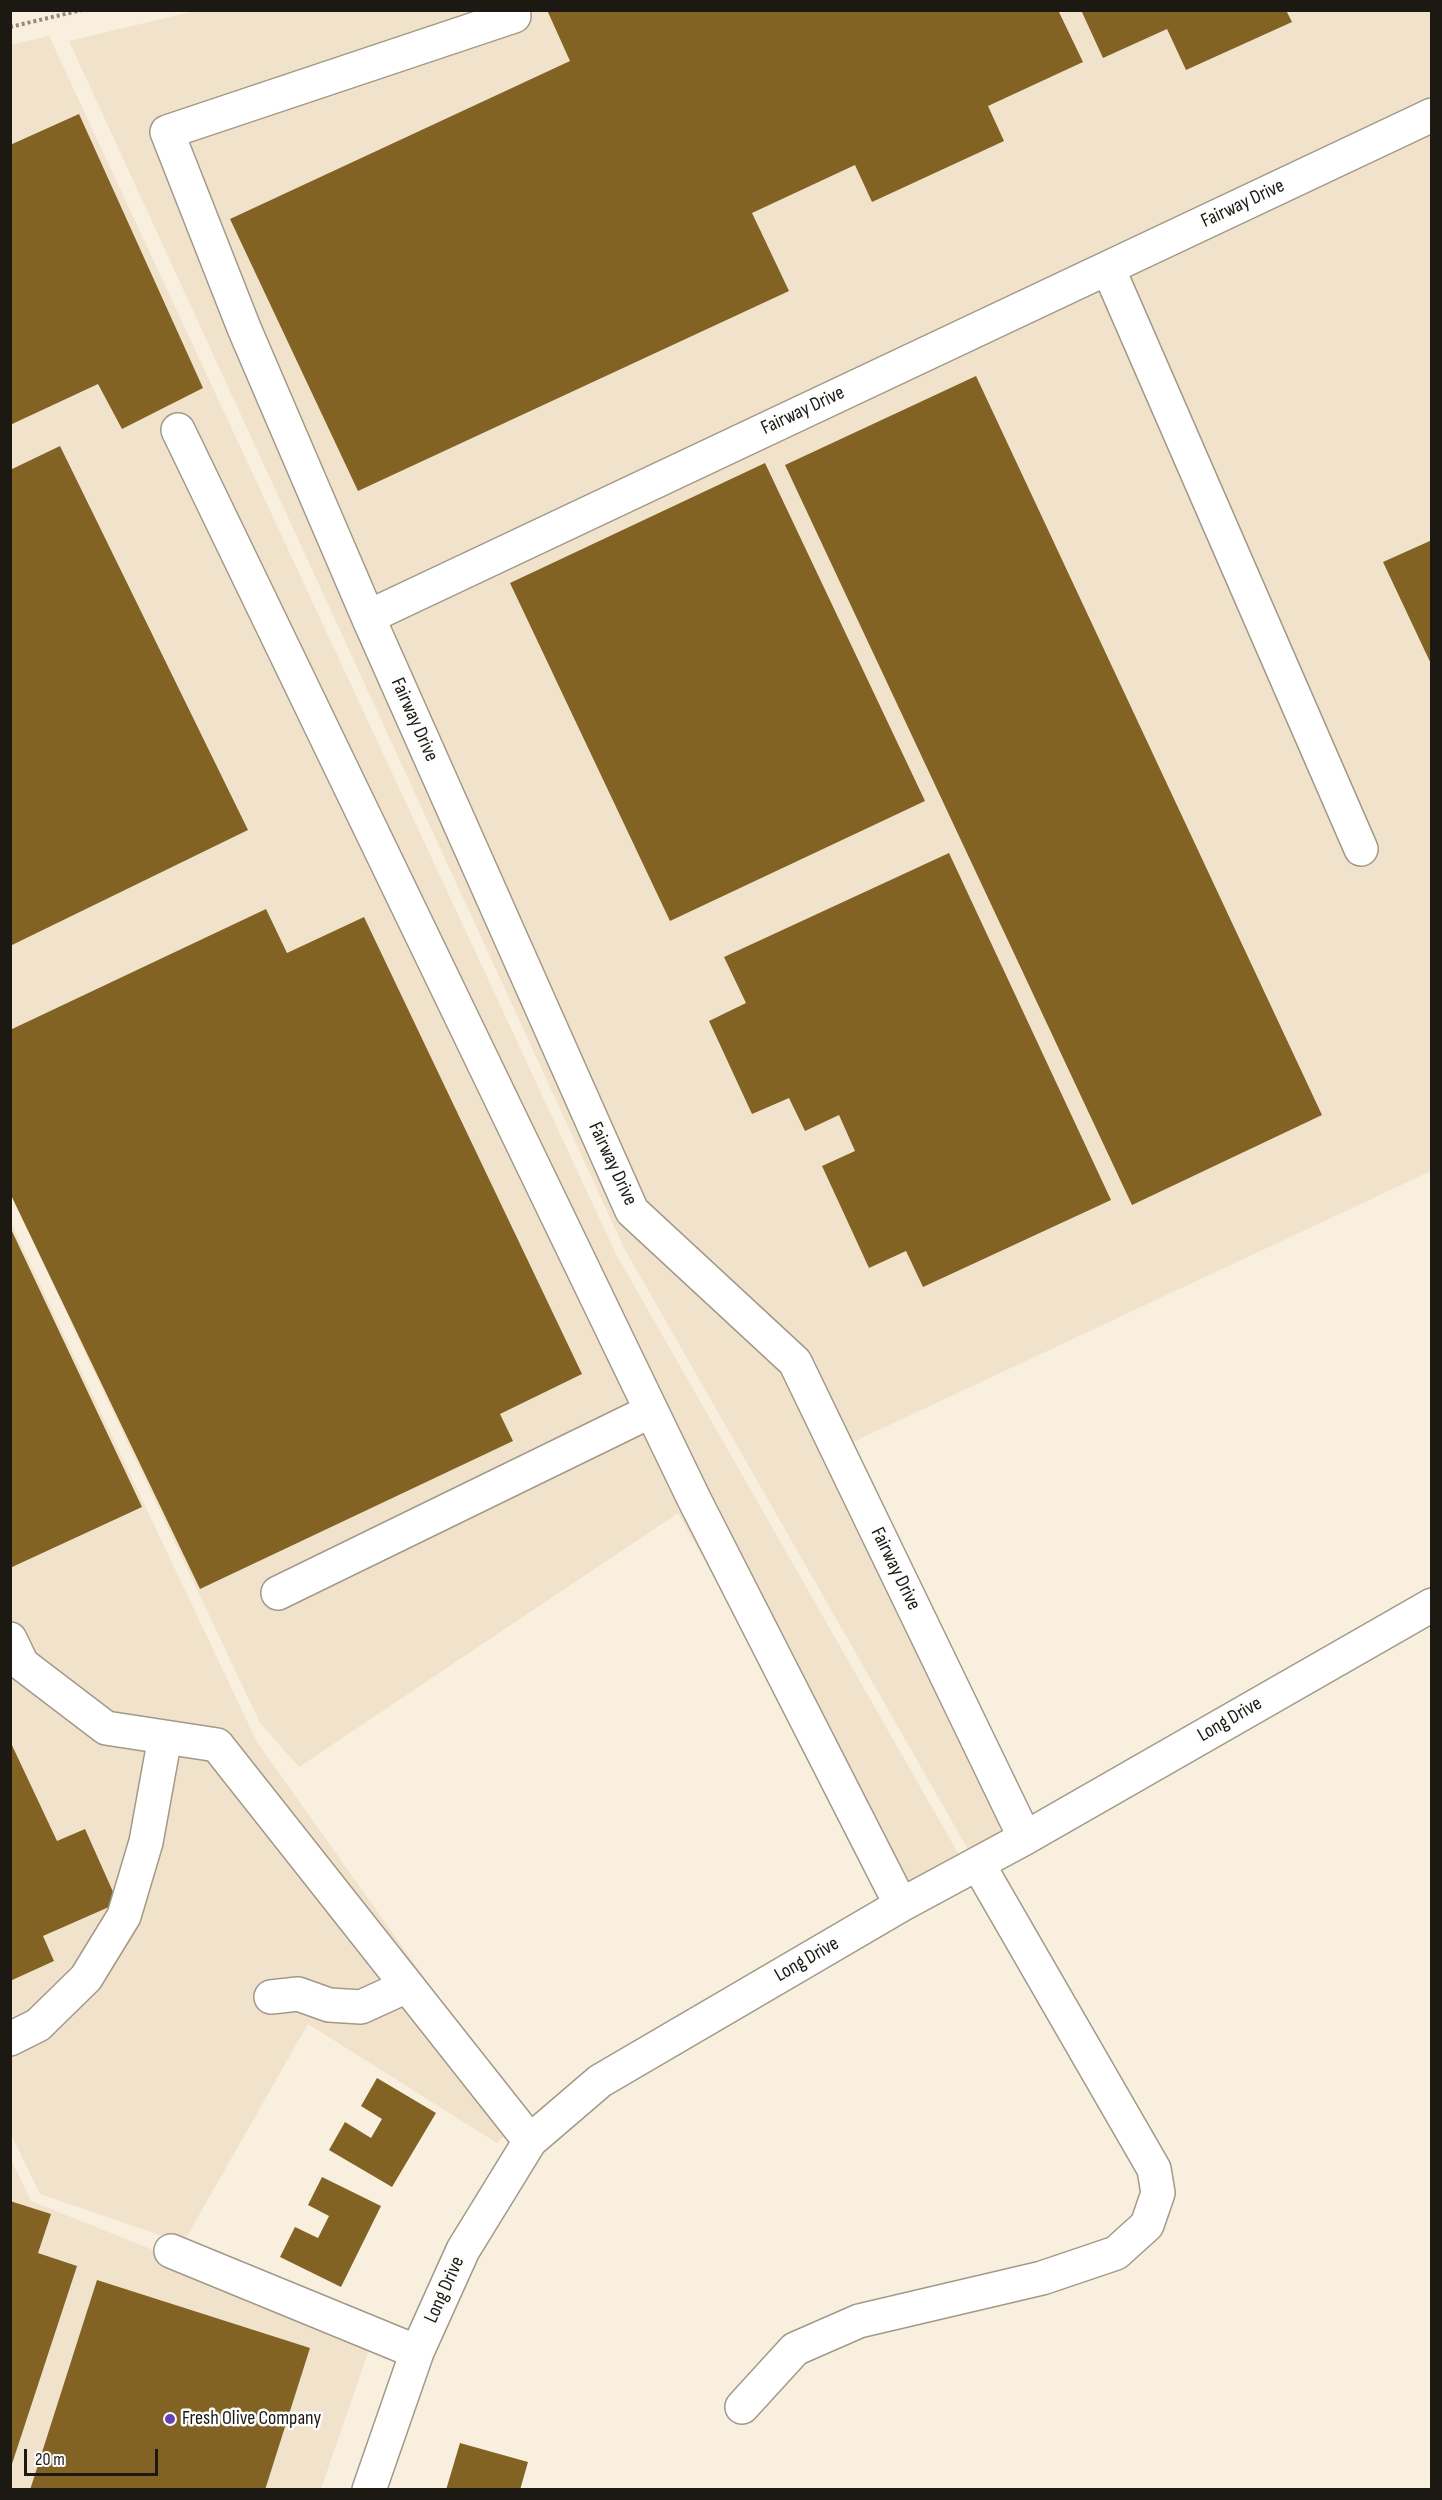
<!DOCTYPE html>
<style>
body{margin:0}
#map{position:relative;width:1442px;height:2500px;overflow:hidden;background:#f9efde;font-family:"Sofia Sans Condensed",sans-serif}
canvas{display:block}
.frame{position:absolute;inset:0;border:12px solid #1c1913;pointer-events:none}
.scale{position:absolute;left:24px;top:2449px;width:134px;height:27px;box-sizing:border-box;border:3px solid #1c1913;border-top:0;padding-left:8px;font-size:18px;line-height:21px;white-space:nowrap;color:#1c1913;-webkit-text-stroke:4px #fdfdfd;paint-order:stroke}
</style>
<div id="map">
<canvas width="1442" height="2500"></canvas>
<div class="frame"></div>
<div class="scale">20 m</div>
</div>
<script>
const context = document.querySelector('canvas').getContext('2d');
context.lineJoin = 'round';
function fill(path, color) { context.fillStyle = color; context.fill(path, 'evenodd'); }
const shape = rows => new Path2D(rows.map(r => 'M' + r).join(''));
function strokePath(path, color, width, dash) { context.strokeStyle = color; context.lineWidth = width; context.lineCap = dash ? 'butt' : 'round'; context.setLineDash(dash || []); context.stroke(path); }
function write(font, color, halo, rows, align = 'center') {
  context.font = font + ' "Sofia Sans Condensed",sans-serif'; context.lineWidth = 5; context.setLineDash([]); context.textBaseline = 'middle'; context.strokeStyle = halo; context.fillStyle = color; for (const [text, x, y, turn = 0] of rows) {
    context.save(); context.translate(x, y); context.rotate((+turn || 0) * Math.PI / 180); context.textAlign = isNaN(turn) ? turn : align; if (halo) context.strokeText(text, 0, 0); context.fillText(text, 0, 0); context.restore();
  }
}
fill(shape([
 [199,10,1431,11,1431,1171,853,1442,1034,1816,969,1851,624,1248,69,41],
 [49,36,616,1254,962,1860,894,1899,678,1513,299,1767,260,1723,11,1196,10,45],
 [10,1221,257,1742,524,2118,497,2143,308,2024,183,2243,40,2194,10,2132],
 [10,2157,31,2201,373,2338,321,2489,11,2489]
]), '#f1e3cb');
fill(shape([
 [547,10,1058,10,1083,62,988,106,1004,141,872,202,855,165,752,213,789,291,358,491,230,219,570,61],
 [1081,10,1286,10,1292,22,1186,70,1167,29,1103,58],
 [79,114,203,388,122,429,98,384,10,425,10,145],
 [976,376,1322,1115,1132,1205,785,465],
 [60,446,248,830,10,946,10,470],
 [765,463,925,801,670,921,510,583],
 [1432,540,1432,666,1383,562],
 [949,853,1111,1200,923,1287,906,1251,869,1268,822,1166,855,1151,839,1115,805,1131,789,1098,752,1114,709,1021,746,1003,724,957],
 [266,909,287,953,364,917,582,1374,500,1414,513,1441,200,1589,10,1193,10,1030],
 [10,1227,142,1507,10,1568],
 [10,1741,57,1841,85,1829,118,1903,43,1936,54,1961,10,1981],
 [377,2078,436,2113,392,2187,329,2150,345,2122,371,2138,382,2119,361,2106],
 [322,2177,381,2206,341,2287,280,2257,295,2227,318,2238,329,2216,308,2205],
 [10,2201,51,2214,38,2253,77,2266,11,2467],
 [97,2280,310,2348,265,2490,30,2490],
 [460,2443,528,2462,520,2490,446,2490]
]), '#836324');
const minor = shape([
 [1108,268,1361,849],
 [178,430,695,1501,901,1905],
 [368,617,244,328,167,132,514,16],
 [278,1593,651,1411],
 [10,1639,22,1664,106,1728,217,1745,530,2141],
 [1025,1838,795,1362,632,1211,368,617,1432,115],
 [271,1997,298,1994,329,2005,361,2007,407,1986],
 [10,2039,38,2025,86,1978,124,1916,146,1842,165,1737],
 [171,2251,417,2352],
 [742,2407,795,2349,859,2321,1042,2278,1116,2253,1147,2225,1158,2193,1154,2169,978,1864],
 [369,2490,417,2352,463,2250,530,2141,600,2081,901,1905,1025,1838,1432,1605]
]);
strokePath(minor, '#a29988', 36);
strokePath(shape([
 [10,27,82,10]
]), '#918a7f', 4, [3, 3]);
strokePath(minor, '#fff', 33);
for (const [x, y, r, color] of [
 [170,2419,6,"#6440b9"]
]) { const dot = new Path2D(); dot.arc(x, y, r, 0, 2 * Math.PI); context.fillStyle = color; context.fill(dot); strokePath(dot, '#fdfdfd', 2); }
write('20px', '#1c1913', '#fdfdfd', [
 ["Fairway Drive",1243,204,-25],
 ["Fairway Drive",803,411,-25],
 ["Fairway Drive",414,720,66],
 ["Fairway Drive",612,1164,65],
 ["Fairway Drive",895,1569,64],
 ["Long Drive",1230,1720,-30],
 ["Long Drive",807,1960,-30],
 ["Long Drive",445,2290,-66]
]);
write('20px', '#1c1913', '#fdfdfd', [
 ["Fresh Olive Company",182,2419]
], 'left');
</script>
